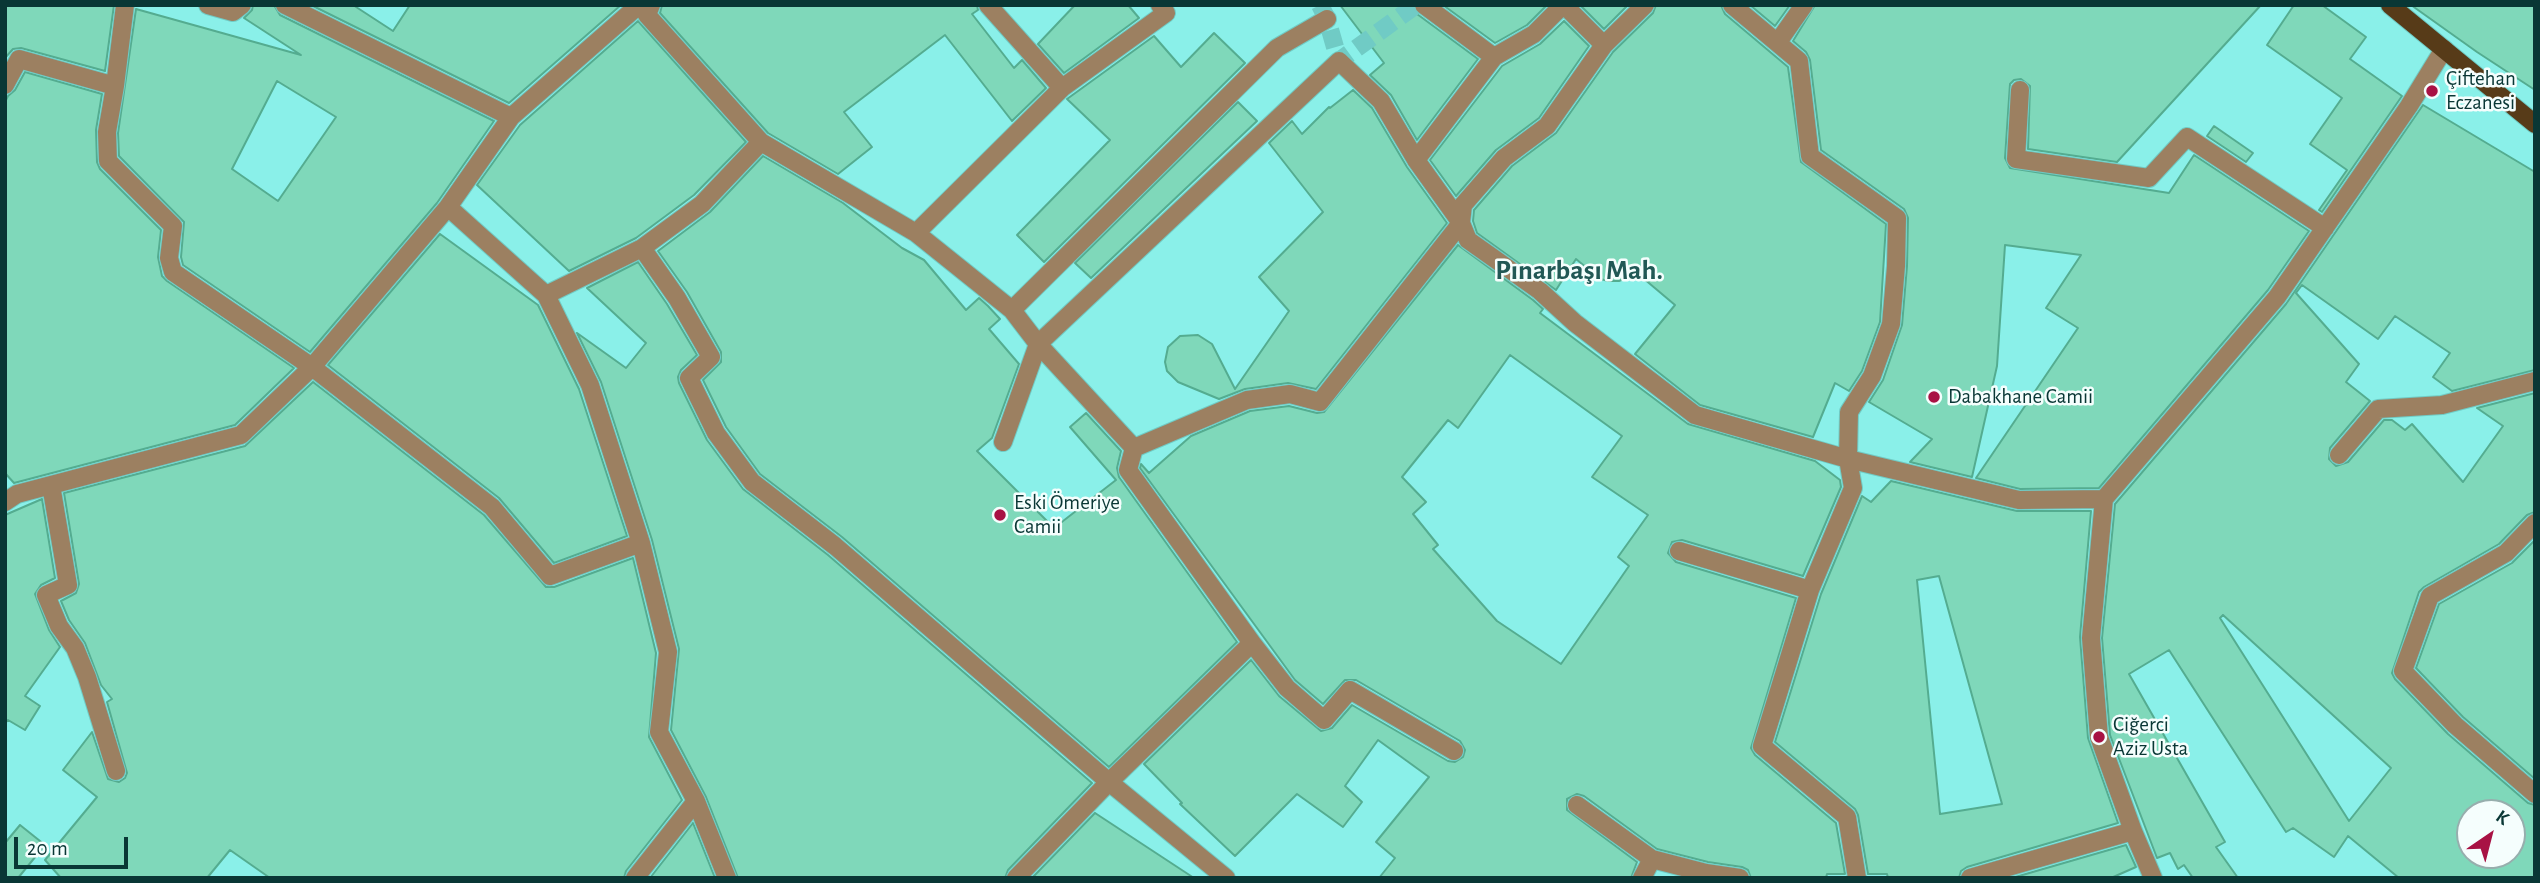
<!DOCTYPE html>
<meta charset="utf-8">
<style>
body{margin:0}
#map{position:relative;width:2540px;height:883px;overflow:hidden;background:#8af0e9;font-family:"Alegreya Sans",sans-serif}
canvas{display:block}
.frame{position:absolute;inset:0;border:7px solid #093735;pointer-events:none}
.north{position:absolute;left:2456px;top:799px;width:70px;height:70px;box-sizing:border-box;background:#f5fefd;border:2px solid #97aead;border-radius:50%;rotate:35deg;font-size:19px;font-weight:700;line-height:28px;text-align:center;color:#093735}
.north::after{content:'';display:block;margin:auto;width:24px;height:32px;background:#a81244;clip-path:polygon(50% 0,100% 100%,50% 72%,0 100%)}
.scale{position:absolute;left:14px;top:837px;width:114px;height:32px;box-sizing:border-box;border:4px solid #093735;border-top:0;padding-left:9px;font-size:21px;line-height:24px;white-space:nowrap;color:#093735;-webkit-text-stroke:5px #f5fefd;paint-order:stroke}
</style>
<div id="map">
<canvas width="2540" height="883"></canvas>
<div class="frame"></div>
<div class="north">K</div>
<div class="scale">20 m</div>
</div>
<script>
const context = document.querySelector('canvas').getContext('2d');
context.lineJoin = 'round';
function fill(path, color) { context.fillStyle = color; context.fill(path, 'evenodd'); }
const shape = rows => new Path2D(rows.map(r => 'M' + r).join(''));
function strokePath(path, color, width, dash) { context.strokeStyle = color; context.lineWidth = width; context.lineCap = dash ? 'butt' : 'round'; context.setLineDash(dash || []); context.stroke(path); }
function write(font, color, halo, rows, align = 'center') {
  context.font = font + ' "Alegreya Sans",sans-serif'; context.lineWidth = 5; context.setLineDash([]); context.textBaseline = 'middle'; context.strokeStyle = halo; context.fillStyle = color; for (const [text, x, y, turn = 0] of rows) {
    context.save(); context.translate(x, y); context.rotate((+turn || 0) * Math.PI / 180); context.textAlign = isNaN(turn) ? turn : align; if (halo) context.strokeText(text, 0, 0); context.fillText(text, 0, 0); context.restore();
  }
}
const building = shape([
 [5,5,114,5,105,71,21,48,13,49,5,58,5,5],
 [253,5,274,5,280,15,494,121,437,203,310,352,183,265,181,257,184,222,119,156,118,133,136,9,301,55,244,18,252,10,253,5],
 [277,81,336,117,278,201,232,169,277,81],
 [311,5,353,5,393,31,410,5,621,5,509,103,311,5],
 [662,5,977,5,978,10,972,14,1014,68,1022,60,1046,88,1012,121,945,35,844,112,872,147,838,174,768,133,660,13,662,5],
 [1075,5,1128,5,1139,18,1064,73,1038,44,1075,5],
 [1340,5,1413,5,1417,14,1478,59,1417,140,1391,95,1370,75,1384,63,1340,5],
 [1443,5,1547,5,1527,25,1495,43,1443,5],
 [1580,5,1628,5,1604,29,1580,5],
 [1656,5,1721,5,1725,14,1788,67,1801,162,1886,224,1880,322,1862,371,1849,391,1835,383,1813,437,1700,405,1635,354,1675,305,1637,273,1619,281,1609,281,1600,279,1576,259,1556,290,1477,233,1473,221,1474,210,1512,166,1556,133,1613,52,1653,13,1656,5],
 [1750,5,1790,5,1775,26,1750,5],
 [1815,5,2261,5,2117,162,2028,149,2030,86,2021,79,2014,80,2010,84,2005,158,2010,168,2169,193,2194,155,2309,231,2268,290,2099,488,2020,489,1976,478,2078,328,2046,308,2081,255,2005,245,1997,366,1972,477,1910,462,1932,439,1869,402,1883,380,1902,325,1907,266,1908,218,1904,209,1821,150,1810,60,1806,52,1793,41,1815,5],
 [2294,5,2322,5,2366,37,2350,59,2402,96,2322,212,2319,210,2347,170,2310,144,2342,98,2267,45,2294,5],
 [2411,5,2535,5,2535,90,2477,52,2411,5],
 [638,21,746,142,694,195,636,238,569,271,477,185,520,125,638,21],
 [1564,21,1589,46,1539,118,1496,150,1456,196,1430,160,1502,66,1540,44,1564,21],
 [1214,33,1245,63,1044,262,1017,235,1110,140,1067,99,1154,36,1181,67,1214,33],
 [25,72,102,94,96,130,97,162,100,169,161,230,158,257,162,276,167,281,294,368,235,425,14,483,5,473,5,102,8,96,15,90,25,72],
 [1353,90,1372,108,1407,167,1447,223,1316,389,1288,383,1245,389,1219,399,1178,382,1167,371,1165,362,1168,347,1180,336,1198,335,1212,344,1235,389,1289,311,1259,277,1323,212,1269,143,1292,121,1302,134,1329,107,1330,108,1353,90],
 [1238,102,1257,121,1091,278,1075,263,1238,102],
 [2423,105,2535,172,2535,370,2452,391,2433,377,2450,353,2395,316,2378,339,2302,285,2296,293,2359,364,2346,382,2370,401,2330,448,2329,459,2336,466,2348,462,2384,420,2392,420,2405,430,2412,424,2463,482,2503,426,2477,408,2535,393,2535,512,2527,515,2499,544,2424,587,2419,592,2392,673,2395,679,2448,734,2528,803,2535,805,2535,878,2399,878,2348,836,2334,857,2293,828,2286,832,2169,650,2129,674,2225,842,2216,847,2238,878,2193,878,2184,865,2178,869,2170,853,2157,858,2110,735,2102,638,2115,504,2286,304,2423,105],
 [2223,615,2391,768,2349,821,2220,618,2223,615],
 [2470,813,2512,813,2512,855,2470,855,2470,813],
 [2214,126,2253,153,2246,162,2207,136,2214,126],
 [763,156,843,203,902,248,924,260,966,310,979,298,988,306,1000,319,989,329,1019,364,992,438,977,451,1054,528,1116,480,1070,427,1086,413,1121,451,1117,468,1119,477,1237,642,1109,767,842,537,760,474,726,427,703,380,721,362,721,352,687,292,658,251,710,212,763,156],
 [440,234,538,305,579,389,627,536,554,563,499,498,328,365,440,234],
 [1458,245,1533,300,1543,309,1540,313,1688,424,1815,461,1840,480,1841,487,1803,576,1682,540,1672,542,1668,553,1676,562,1796,598,1751,748,1755,755,1836,823,1845,874,1827,874,1826,878,1751,878,1748,870,1742,867,1708,862,1657,849,1584,796,1577,794,1567,799,1567,810,1637,862,1631,878,1379,878,1395,858,1376,842,1429,777,1378,740,1345,786,1362,802,1343,827,1297,794,1235,856,1180,804,1182,803,1144,764,1251,660,1279,696,1321,731,1332,728,1352,705,1448,761,1455,762,1463,757,1465,750,1460,741,1356,680,1345,680,1323,704,1295,680,1140,468,1141,464,1149,473,1191,436,1250,411,1289,406,1317,413,1324,412,1458,245],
 [1510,355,1622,436,1592,477,1648,515,1618,557,1629,566,1561,664,1497,621,1433,549,1438,545,1413,514,1426,502,1402,477,1448,420,1458,428,1510,355],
 [638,262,667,304,697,355,681,370,678,377,679,383,707,440,743,489,828,555,1092,783,1008,870,1005,878,738,878,706,797,671,730,679,649,652,540,601,382,577,333,626,368,646,343,587,288,638,262],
 [313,382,484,515,546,587,554,587,633,558,656,653,649,737,682,800,626,871,624,878,270,878,230,850,207,878,61,878,45,860,97,797,63,770,92,732,108,779,119,782,125,778,127,773,107,702,112,699,101,685,85,643,69,620,61,601,76,593,79,584,64,493,245,446,313,382],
 [1891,481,2017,511,2091,511,2080,637,2088,738,2118,823,1967,867,1961,871,1959,878,1888,878,1887,874,1868,874,1858,815,1855,809,1775,742,1821,594,1862,496,1871,502,1891,481],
 [1939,576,2002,804,1940,814,1917,580,1939,576],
 [42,499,55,578,41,585,35,594,49,630,60,647,25,696,40,706,25,730,8,720,5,723,5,515,42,499],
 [2535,540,2535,779,2463,717,2416,668,2439,604,2512,563,2535,540],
 [1095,813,1194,878,1032,878,1095,813],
 [693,823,715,878,650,878,693,823],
 [20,825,45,845,18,878,5,878,5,843,20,825],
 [2126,845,2136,867,2111,878,2012,878,2126,845]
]);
fill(building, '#7fd8ba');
strokePath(building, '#54ac90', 2);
strokePath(shape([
 [1320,5,1327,19,1339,61,1416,5]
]), '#70cbc5', 18, [18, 9]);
const minor = shape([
 [208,5,233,12,242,5],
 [285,5,511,117],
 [651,5,647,15,761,142,916,233],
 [988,5,1062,88],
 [1424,5,1494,57],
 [1564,5,1604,45],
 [1732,5,1799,61,1810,156,1897,218,1896,266,1891,324,1872,376,1849,412,1848,459,1853,488,1810,590,1762,746,1847,817,1857,878],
 [1778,42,1804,5],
 [5,85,19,59,115,86,125,5],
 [115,86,107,132,108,161,173,226,169,258,173,272,312,367,492,507,550,576,641,543],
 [2020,90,2016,159,2149,178,2187,137,2325,228],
 [1416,160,1494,57,1534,34,1563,5],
 [448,207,511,117,639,5],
 [642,248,677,298,711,357,689,378,716,433,752,482,835,546,1109,782,1252,643,1287,688,1324,720,1350,690,1454,751],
 [546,295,642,248,702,204,761,142],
 [1012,310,1277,48,1327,19],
 [1003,442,1038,344,1339,61,1381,101,1416,160,1461,223,1468,240,1540,291,1575,323,1695,415,1848,459,2019,500,2104,499],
 [1134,448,1038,344,1012,310,916,233,1062,88,1166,13,1160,5],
 [2339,455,2378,409,2442,405,2535,381],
 [51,485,68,585,46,595,59,626,75,648,87,677,116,771],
 [5,502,17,494,241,435,312,367,448,207,546,295,590,385,641,543,668,652,659,732,696,801,727,878],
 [2535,523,2506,553,2430,596,2403,671,2455,725,2535,794],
 [1679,551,1810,590],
 [1252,643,1128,470,1134,448,1247,400,1290,394,1320,402,1461,223,1463,205,1504,158,1547,126,1604,45,1645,5],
 [1577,805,1652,859,1706,873,1740,878],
 [635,878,696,801],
 [1016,878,1109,782,1226,878],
 [1642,878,1652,859],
 [1970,878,2133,831],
 [2153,878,2133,831,2099,737,2091,638,2104,499,2277,297,2409,106,2444,49]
]);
const major = shape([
 [2390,5,2535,124]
]);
strokePath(minor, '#70cbc5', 20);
strokePath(major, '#70cbc5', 20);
strokePath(minor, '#9c8061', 18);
strokePath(major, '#573b18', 18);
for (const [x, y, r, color] of [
 [2432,91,7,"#a81244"],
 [1934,397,7,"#a81244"],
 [1000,515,7,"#a81244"],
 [2099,737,7,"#a81244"]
]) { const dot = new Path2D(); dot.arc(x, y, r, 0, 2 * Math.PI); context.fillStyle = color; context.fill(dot); strokePath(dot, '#f5fefd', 2.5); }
write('21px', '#093735', '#f5fefd', [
 ["Çiftehan",2446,79],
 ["Eczanesi",2446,103],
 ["Dabakhane Camii",1948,397],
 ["Eski Ömeriye",1014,503],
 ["Camii",1014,527],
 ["Ciğerci",2113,725],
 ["Aziz Usta",2113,749]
], 'left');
write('bold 28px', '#215855', '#f5fefd', [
 ["Pınarbaşı Mah.",1579,271]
]);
</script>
